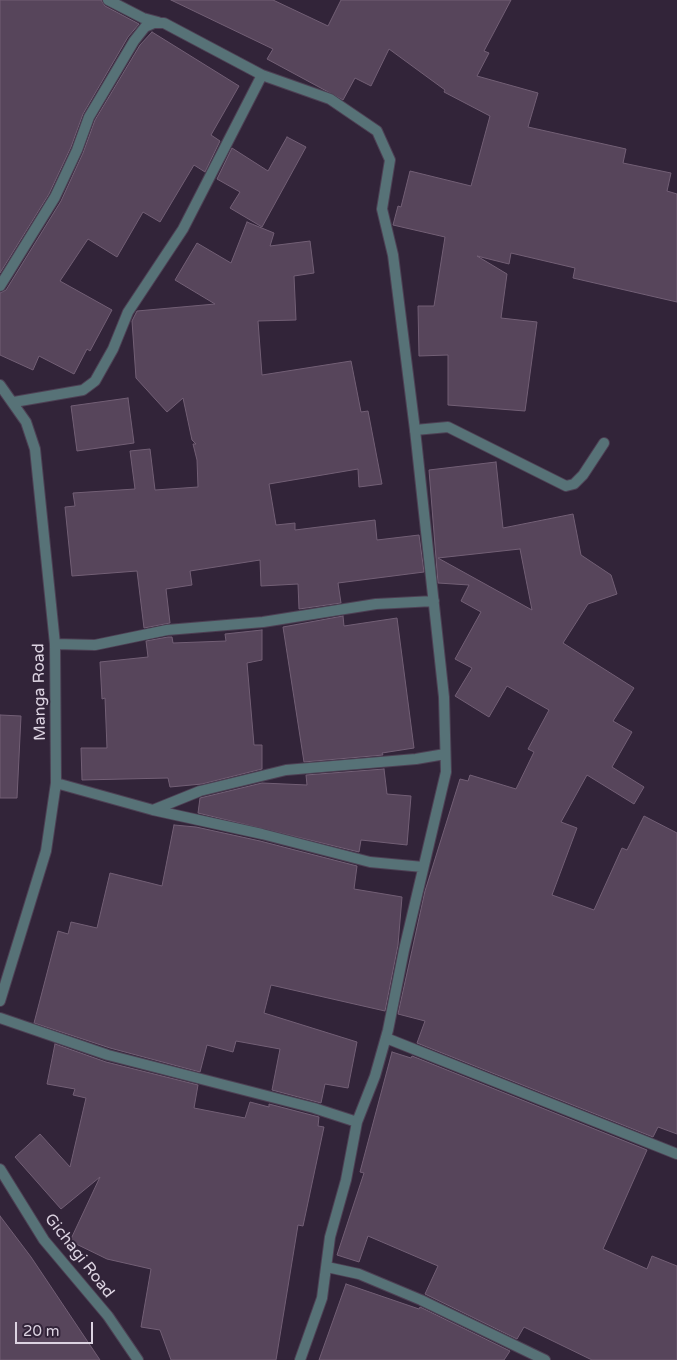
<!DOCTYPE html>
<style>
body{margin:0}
#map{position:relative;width:677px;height:1360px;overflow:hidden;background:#322439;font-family:"Varela Round",sans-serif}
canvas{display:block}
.scale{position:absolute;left:15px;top:1322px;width:78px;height:22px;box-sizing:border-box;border:2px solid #dcd3e1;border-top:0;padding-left:6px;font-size:15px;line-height:18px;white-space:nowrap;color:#dcd3e1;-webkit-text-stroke:4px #322439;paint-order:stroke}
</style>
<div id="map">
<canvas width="677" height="1360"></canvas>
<div class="scale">20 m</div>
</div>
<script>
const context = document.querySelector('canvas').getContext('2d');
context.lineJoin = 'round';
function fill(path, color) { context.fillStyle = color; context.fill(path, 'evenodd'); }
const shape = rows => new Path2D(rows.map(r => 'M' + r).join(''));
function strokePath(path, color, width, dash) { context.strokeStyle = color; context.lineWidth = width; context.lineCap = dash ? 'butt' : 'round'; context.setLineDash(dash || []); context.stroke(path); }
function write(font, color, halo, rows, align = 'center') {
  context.font = font + ' "Varela Round",sans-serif'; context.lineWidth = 4; context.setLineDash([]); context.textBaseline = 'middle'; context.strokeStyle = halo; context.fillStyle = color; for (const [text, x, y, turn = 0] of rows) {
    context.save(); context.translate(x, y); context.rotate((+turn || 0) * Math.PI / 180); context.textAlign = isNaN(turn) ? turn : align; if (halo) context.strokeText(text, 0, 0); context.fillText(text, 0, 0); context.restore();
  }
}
const building = shape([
 [0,0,101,0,105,6,139,24,128,37,83,114,71,147,49,194,0,273,0,0],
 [171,0,273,0,328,26,341,0,511,0,484,51,489,53,477,76,538,93,528,127,626,149,623,163,671,173,667,191,677,194,677,302,573,278,575,268,511,253,509,264,477,256,507,274,501,318,537,322,525,411,448,405,448,355,419,356,418,306,434,306,445,237,393,225,398,206,401,207,410,171,471,186,490,116,444,92,445,90,389,49,371,86,355,78,343,100,267,59,273,49,171,0],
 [152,32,239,86,211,135,220,141,205,172,194,165,160,222,143,212,117,257,88,239,60,281,112,310,90,351,87,349,74,374,39,356,33,370,0,355,0,293,6,290,61,201,83,153,95,120,140,45,152,32],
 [287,137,306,147,262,227,230,208,240,192,217,179,232,148,268,171,287,137],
 [247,222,274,233,270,246,310,241,314,273,294,276,296,320,258,321,262,375,351,361,361,412,368,411,382,484,359,487,358,469,269,484,276,525,295,523,295,530,375,520,377,540,419,535,424,572,338,583,341,603,299,609,298,584,261,586,260,560,190,571,192,585,166,589,170,623,144,628,137,571,72,576,65,507,75,506,73,493,135,489,130,451,150,449,155,490,198,487,197,460,193,444,196,444,192,440,183,398,167,412,136,378,132,321,137,311,215,304,175,280,197,243,231,263,247,222],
 [128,398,134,443,77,451,71,406,128,398],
 [496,462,503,528,573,514,581,555,611,575,617,594,588,604,563,643,634,688,613,721,632,732,612,767,644,787,634,804,587,775,561,822,577,828,552,895,594,910,622,848,627,850,644,816,677,833,677,1134,658,1127,653,1137,417,1043,425,1021,398,1014,425,891,460,779,468,781,470,775,516,789,534,752,528,749,549,710,507,686,489,717,455,696,472,668,455,659,481,612,461,601,469,585,438,583,429,470,496,462],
 [520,549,532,610,438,558,520,549],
 [343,616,344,626,397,618,414,748,382,753,383,755,304,762,283,627,343,616],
 [262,630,262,660,247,663,254,745,262,745,262,769,202,784,170,787,168,778,82,780,81,748,107,748,105,698,102,699,100,662,148,657,146,641,168,637,172,637,173,643,226,641,225,634,262,630],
 [0,715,21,716,17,798,0,798,0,715],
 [384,769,387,794,411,796,407,845,361,840,359,852,198,813,200,798,262,783,307,785,306,775,384,769],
 [174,825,196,827,260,841,357,866,354,889,402,897,398,945,385,1011,271,985,264,1013,357,1042,348,1088,325,1084,321,1103,272,1090,280,1049,236,1041,233,1052,207,1045,200,1072,110,1048,34,1023,58,931,68,934,71,922,97,928,110,873,162,886,174,825],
 [55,1044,106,1062,198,1085,194,1108,245,1118,250,1102,269,1107,269,1104,319,1117,318,1126,324,1127,303,1226,298,1225,276,1360,171,1360,160,1330,141,1327,151,1269,107,1259,70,1241,100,1177,61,1209,15,1157,40,1134,70,1167,86,1098,73,1095,75,1089,47,1084,55,1044],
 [392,1052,411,1058,412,1056,647,1150,603,1249,647,1269,652,1256,677,1266,677,1360,592,1360,524,1327,517,1339,425,1294,438,1266,368,1236,359,1262,337,1255,364,1173,360,1172,392,1052],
 [0,1216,31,1257,100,1360,0,1360,0,1216],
 [346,1284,419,1309,420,1307,510,1351,504,1360,319,1360,346,1284]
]);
fill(building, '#57455b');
strokePath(building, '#725f75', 1);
const lane = shape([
 [415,430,448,427,566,486,574,484,583,475,604,443]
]);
const street = shape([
 [108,0,143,18,158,22],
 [0,286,55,197,77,150,89,117,134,41,145,27,154,23,164,23,262,75],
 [0,385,26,422,35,449,55,644,56,783,46,851,0,1001],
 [14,402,83,390,95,381,113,349,128,312,183,229,262,75,330,99,377,131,390,160,382,209,393,255,415,430,444,697,446,772,404,950,388,1030,375,1076,357,1122,346,1180,330,1237,322,1298,300,1360],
 [55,644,95,645,167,630,263,622,376,604,434,601],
 [56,783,153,810,200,791,286,770,416,759,445,754],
 [153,810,262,834,370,862,423,867],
 [0,1018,108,1055,314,1108,357,1122],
 [386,1038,677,1154],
 [0,1169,44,1240,108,1316,138,1360],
 [327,1267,359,1274,421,1300,545,1360]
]);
strokePath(lane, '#4d4054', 12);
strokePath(street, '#4d4054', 12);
strokePath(lane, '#577277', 10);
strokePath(street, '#577277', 10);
write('16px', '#dcd3e1', '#322439', [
 ["Manga Road",40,692,-91],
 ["Gichagi Road",79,1256,52]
]);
</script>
